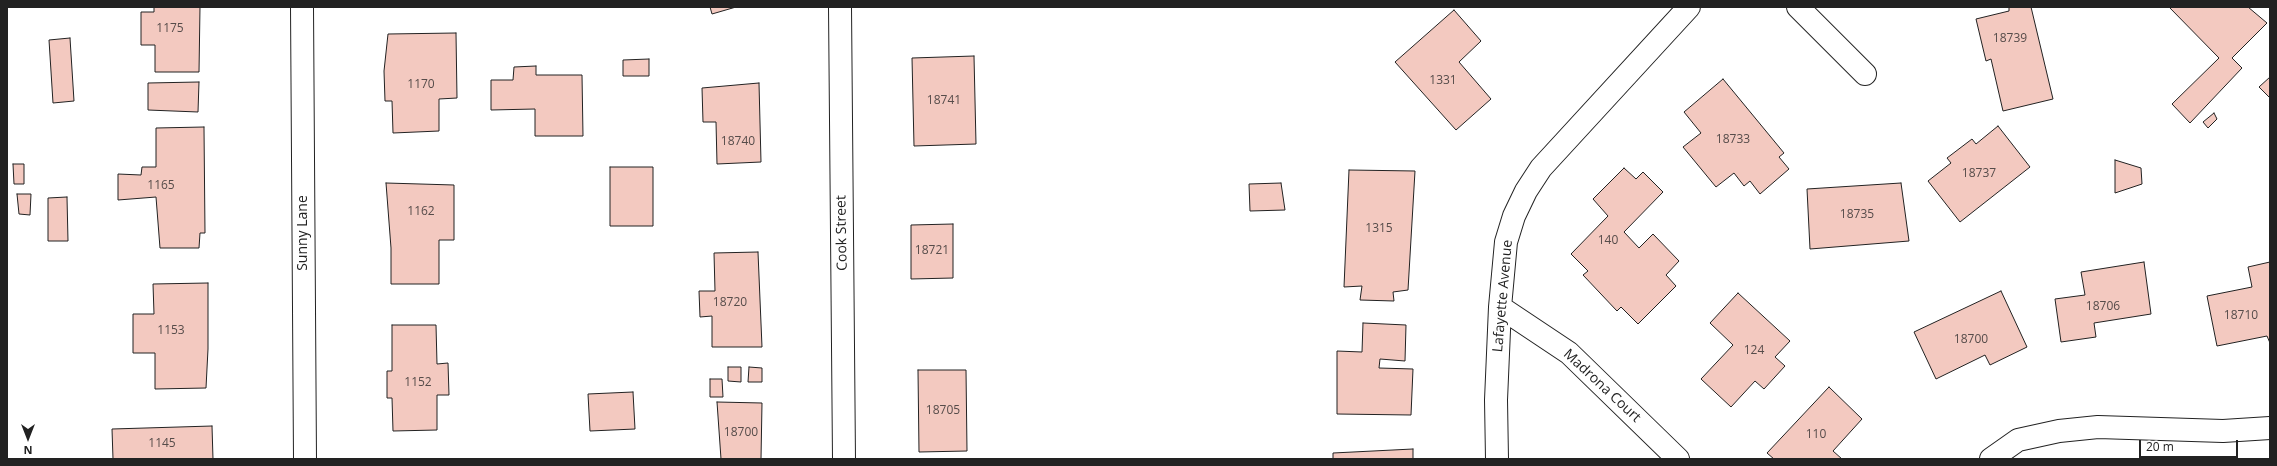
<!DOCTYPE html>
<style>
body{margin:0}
#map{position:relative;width:2277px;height:466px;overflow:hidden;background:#fff;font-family:"Open Sans",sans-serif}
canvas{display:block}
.frame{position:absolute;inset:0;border:8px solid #222;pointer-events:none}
.north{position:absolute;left:8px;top:418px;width:40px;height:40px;-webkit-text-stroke:3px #fff;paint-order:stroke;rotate:180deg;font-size:11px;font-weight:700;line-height:16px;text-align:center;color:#222}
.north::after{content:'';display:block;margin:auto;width:14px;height:18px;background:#222;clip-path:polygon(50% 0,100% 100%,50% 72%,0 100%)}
.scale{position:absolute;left:2139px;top:440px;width:99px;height:18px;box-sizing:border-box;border:2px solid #222;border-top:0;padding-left:5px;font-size:12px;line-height:14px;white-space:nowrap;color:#222;-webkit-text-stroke:3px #fff;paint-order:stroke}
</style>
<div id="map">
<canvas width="2277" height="466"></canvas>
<div class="frame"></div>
<div class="north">N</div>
<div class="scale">20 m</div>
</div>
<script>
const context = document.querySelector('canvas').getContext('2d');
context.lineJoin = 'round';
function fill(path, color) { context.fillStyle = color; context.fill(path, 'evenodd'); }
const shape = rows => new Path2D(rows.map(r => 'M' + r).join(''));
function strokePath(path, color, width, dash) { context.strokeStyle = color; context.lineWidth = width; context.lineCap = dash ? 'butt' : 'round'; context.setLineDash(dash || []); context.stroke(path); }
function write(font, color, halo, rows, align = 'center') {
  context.font = font + ' "Open Sans",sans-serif'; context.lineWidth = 3; context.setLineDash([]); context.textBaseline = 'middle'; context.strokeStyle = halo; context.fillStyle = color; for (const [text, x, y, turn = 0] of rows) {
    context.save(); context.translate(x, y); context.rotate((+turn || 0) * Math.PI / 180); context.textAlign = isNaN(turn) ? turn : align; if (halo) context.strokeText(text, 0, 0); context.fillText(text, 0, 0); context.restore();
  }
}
const building = shape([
 [154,7,200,7,199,72,155,72,155,45,141,45,141,12,154,12,154,7],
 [710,7,736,7,712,14,710,7],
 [2009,7,2031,7,2053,99,2003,111,1991,59,1986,61,1976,19,2009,11,2009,7],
 [2169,7,2248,7,2267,23,2232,58,2242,68,2190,123,2172,104,2219,58,2169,7],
 [1454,10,1481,41,1459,62,1491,99,1456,130,1395,62,1454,10],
 [456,33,457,98,439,99,439,131,393,133,392,101,385,101,384,71,388,34,456,33],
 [70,38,74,101,53,103,49,40,70,38],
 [974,56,976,144,914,146,912,58,974,56],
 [649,59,649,76,623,76,623,60,649,59],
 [536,66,536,75,582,75,583,136,535,136,535,109,491,110,491,80,513,80,514,67,536,66],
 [2270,77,2270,98,2259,87,2270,77],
 [1723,79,1784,153,1779,157,1789,169,1760,194,1750,181,1744,186,1734,173,1716,187,1683,147,1701,133,1684,112,1723,79],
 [199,82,198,112,148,110,148,83,199,82],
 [759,83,761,162,717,164,716,122,703,122,702,88,759,83],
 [2214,113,2217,119,2208,128,2203,122,2214,113],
 [1998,126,2030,167,1960,222,1928,181,1951,163,1947,158,1972,139,1976,144,1998,126],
 [204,127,205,233,200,233,199,248,160,248,156,197,118,200,118,174,141,175,142,167,156,167,156,128,204,127],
 [2115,160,2141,168,2142,184,2115,193,2115,160],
 [13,164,24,164,24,184,14,184,13,164],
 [610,167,653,167,653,226,610,226,610,167],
 [1624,168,1636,179,1643,172,1663,192,1624,232,1639,248,1653,234,1679,261,1666,275,1676,286,1638,324,1621,307,1617,311,1583,275,1588,271,1571,254,1608,216,1593,199,1624,168],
 [1349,170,1415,171,1408,290,1393,292,1394,301,1360,300,1362,286,1344,287,1349,170],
 [386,183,454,185,454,240,439,240,439,284,391,284,391,248,386,183],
 [1281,183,1285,210,1250,211,1249,184,1281,183],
 [1901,183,1909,241,1810,249,1807,189,1901,183],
 [17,194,31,194,30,215,19,214,17,194],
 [67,197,68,241,48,241,48,198,67,197],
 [953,224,953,278,911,279,911,225,953,224],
 [758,252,762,347,712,347,712,316,700,317,699,291,715,291,714,253,758,252],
 [2144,262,2151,314,2094,323,2096,337,2061,342,2055,299,2085,295,2081,272,2144,262],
 [2270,262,2270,343,2267,336,2217,346,2207,296,2252,287,2248,267,2270,262],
 [208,283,208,349,206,388,155,389,155,353,133,353,133,314,154,314,153,284,208,283],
 [2001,291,2027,347,1990,365,1985,355,1936,379,1914,332,2001,291],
 [1738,293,1790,341,1775,357,1785,366,1764,389,1755,381,1731,407,1701,379,1733,345,1710,323,1738,293],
 [1363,323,1406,325,1405,361,1380,359,1379,368,1413,369,1411,415,1337,414,1337,351,1362,352,1363,323],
 [392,325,436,325,437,364,448,363,449,395,437,395,437,430,393,431,392,398,387,398,387,371,392,371,392,325],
 [728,367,741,367,741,382,728,381,728,367],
 [749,367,762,368,762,382,748,382,749,367],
 [918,370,966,370,967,451,919,452,918,370],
 [710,379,722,379,723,397,710,397,710,379],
 [1829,387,1862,419,1833,451,1842,459,1774,459,1767,453,1829,387],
 [633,392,635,429,590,431,588,394,633,392],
 [717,402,762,403,761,459,721,459,717,402],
 [212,426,213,459,113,459,112,429,212,426],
 [1413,449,1413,459,1333,459,1333,453,1413,449]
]);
fill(building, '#f3c9c0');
strokePath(building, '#222', 1);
const street = shape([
 [302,7,305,459],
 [840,7,844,459],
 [1798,7,1865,74],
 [1500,307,1569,353,1678,459],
 [1497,459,1496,400,1500,307,1506,242,1514,216,1526,191,1541,168,1689,7],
 [1991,459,2018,440,2059,431,2098,427,2223,431,2270,428]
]);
strokePath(street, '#222', 24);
strokePath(street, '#fff', 22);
write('12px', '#564c4a', null, [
 ["1175",170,29],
 ["18739",2010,39],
 ["1331",1443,81],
 ["1170",421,85],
 ["18741",944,101],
 ["18733",1733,140],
 ["18740",738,142],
 ["18737",1979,174],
 ["1165",161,186],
 ["1162",421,212],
 ["18735",1857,215],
 ["1315",1379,229],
 ["140",1608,241],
 ["18721",932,251],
 ["18720",730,303],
 ["18706",2103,307],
 ["18710",2241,316],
 ["1153",171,331],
 ["18700",1971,340],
 ["124",1754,351],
 ["1152",418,383],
 ["18705",943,411],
 ["18700",741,433],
 ["110",1816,435],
 ["1145",162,444]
]);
write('14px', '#222', '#fff', [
 ["Sunny Lane",303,233,-90],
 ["Cook Street",842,233,-91],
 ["Lafayette Avenue",1503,296,-85],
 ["Madrona Court",1602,386,43]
]);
</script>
